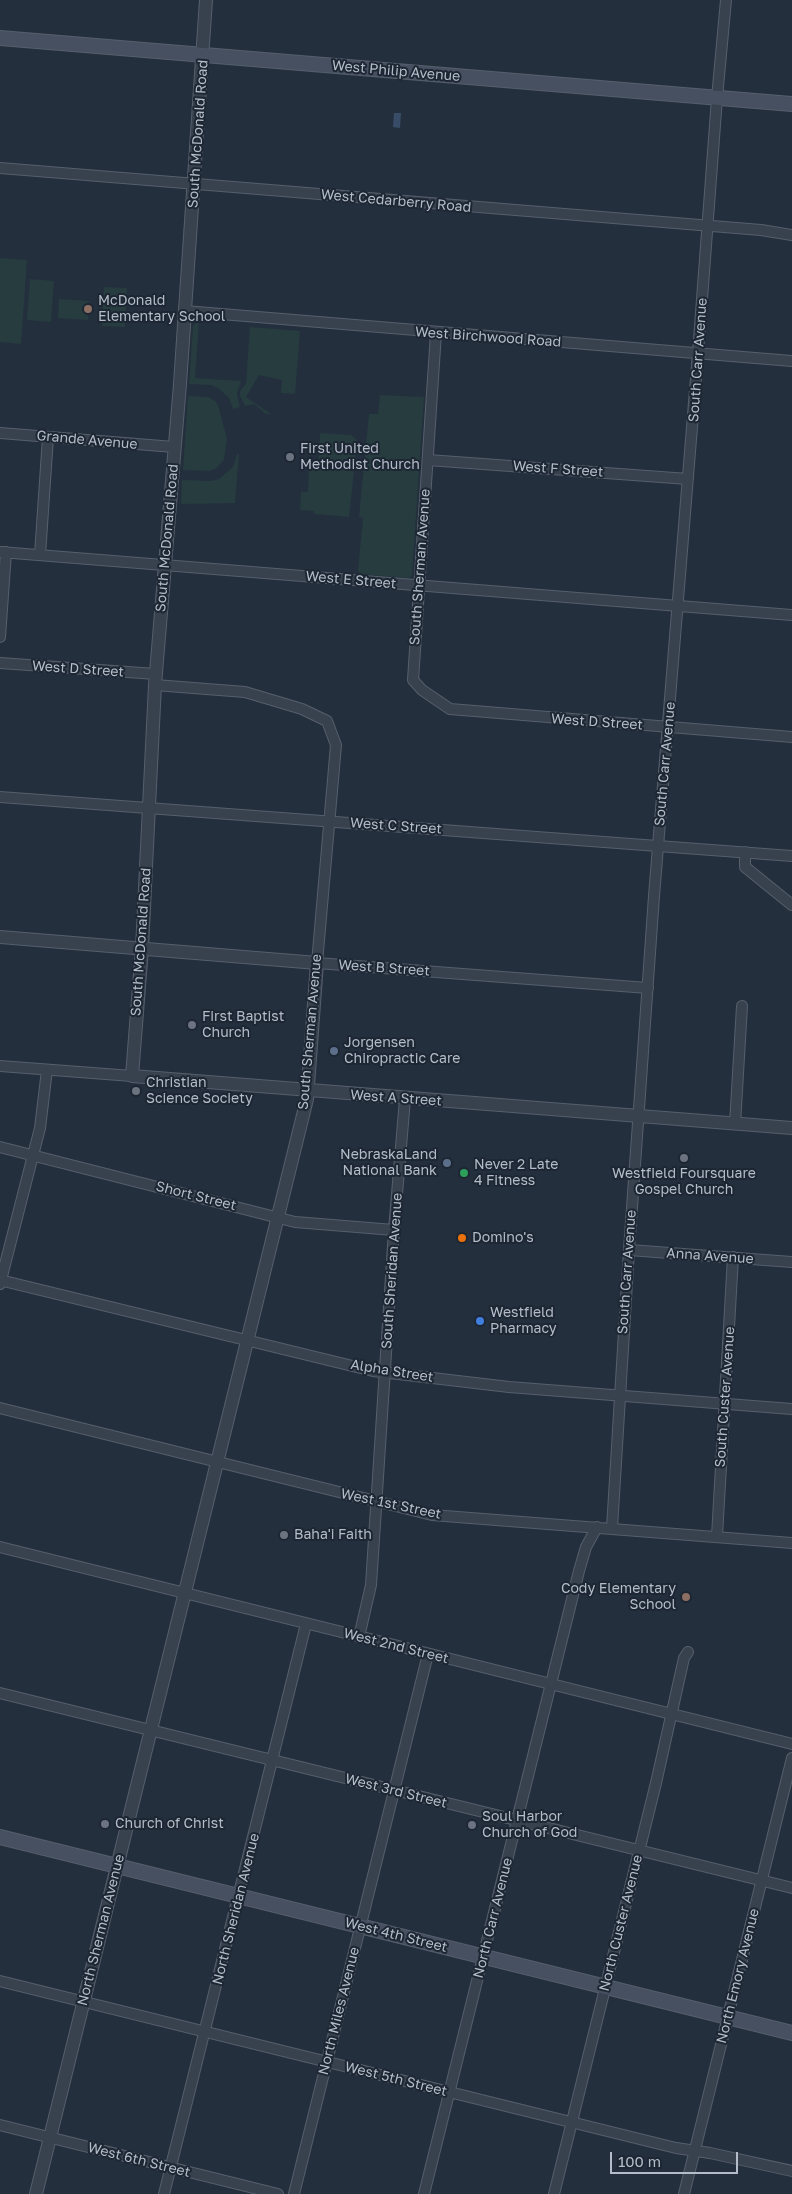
<!DOCTYPE html>
<style>
body{margin:0}
#map{position:relative;width:792px;height:2194px;overflow:hidden;background:#242f3e;font-family:"Golos Text",sans-serif}
canvas{display:block}
.scale{position:absolute;left:610px;top:2152px;width:128px;height:22px;box-sizing:border-box;border:2px solid #b4bcc9;border-top:0;padding-left:6px;font-size:15px;line-height:18px;white-space:nowrap;color:#b4bcc9;-webkit-text-stroke:4px #1d2633;paint-order:stroke}
</style>
<div id="map">
<canvas width="792" height="2194"></canvas>
<div class="scale">100 m</div>
</div>
<script>
const context = document.querySelector('canvas').getContext('2d');
context.lineJoin = 'round';
function fill(path, color) { context.fillStyle = color; context.fill(path, 'evenodd'); }
const shape = rows => new Path2D(rows.map(r => 'M' + r).join(''));
function strokePath(path, color, width, dash) { context.strokeStyle = color; context.lineWidth = width; context.lineCap = dash ? 'butt' : 'round'; context.setLineDash(dash || []); context.stroke(path); }
function write(font, color, halo, rows, align = 'center') {
  context.font = font + ' "Golos Text",sans-serif'; context.lineWidth = 4; context.setLineDash([]); context.textBaseline = 'middle'; context.strokeStyle = halo; context.fillStyle = color; for (const [text, x, y, turn = 0] of rows) {
    context.save(); context.translate(x, y); context.rotate((+turn || 0) * Math.PI / 180); context.textAlign = isNaN(turn) ? turn : align; if (halo) context.strokeText(text, 0, 0); context.fillText(text, 0, 0); context.restore();
  }
}
fill(shape([
 [0,258,27,260,21,344,0,342],
 [30,279,54,281,51,322,27,320],
 [104,287,127,288,125,327,102,326],
 [59,299,89,301,88,320,58,318],
 [196,323,199,323,195,378,241,381,237,394,240,407,233,409,229,398,218,388,211,385,189,384,193,326],
 [250,327,300,331,295,394,281,393,282,380,259,375,246,397,271,414,266,414,254,404,245,406,240,396,240,391,246,384],
 [380,395,424,397,412,575,409,578,360,574,358,570,363,518,359,517,369,414,378,414],
 [188,396,208,397,215,401,218,405,227,439,224,460,215,469,209,471,183,470],
 [320,433,351,435,356,439,357,443,349,517,314,514,314,511,300,510,301,492,308,492,309,466,318,467],
 [237,454,239,454,235,503,181,504,182,480,210,481,219,479,233,467]
]), '#263c3f');
fill(shape([
 [394,113,401,113,400,128,393,127]
]), '#394c67');
const minor = shape([
 [0,168,761,230,792,235],
 [185,311,792,361],
 [436,333,413,680,422,690,450,709,792,737],
 [0,433,174,447],
 [428,460,688,479],
 [0,552,792,615],
 [40,555,48,437],
 [0,637,6,552],
 [0,663,156,674],
 [155,685,245,692,302,709,327,721,336,745,317,963,648,988],
 [0,797,792,856],
 [745,852,745,867,792,905],
 [0,1066,132,1076],
 [735,1124,742,1006],
 [0,1147,295,1222,394,1230],
 [629,1250,792,1262],
 [0,1280,373,1371,509,1387,792,1409],
 [0,1284,40,1128,47,1070],
 [0,1408,432,1515,792,1543],
 [612,1528,629,1250,654,896,698,353,717,98,726,0],
 [717,1536,733,1257],
 [0,1547,792,1744],
 [359,1637,371,1585,394,1230,405,1099],
 [0,1693,792,1888],
 [0,1981,676,2148,710,2153,792,2171],
 [0,2125,278,2194],
 [164,2194,306,1624],
 [294,2194,428,1654],
 [424,2194,579,1571,586,1547,597,1527],
 [554,2194,656,1783,684,1658,688,1652],
 [684,2194,792,1758]
]);
const tertiary = shape([
 [206,0,180,384,155,685,142,948,132,1076,792,1128],
 [0,937,317,963,307,1099,36,2194]
]);
const secondary = shape([
 [0,38,792,104],
 [0,1837,792,2033]
]);
strokePath(minor, '#565f6c', 12);
strokePath(tertiary, '#565f6c', 14);
strokePath(secondary, '#565f6c', 16);
strokePath(minor, '#38414e', 10);
strokePath(tertiary, '#38414e', 12);
strokePath(secondary, '#465061', 14);
for (const [x, y, r, color] of [
 [88,309,5,"#8d6e63"],
 [290,457,5,"#6b7280"],
 [192,1025,5,"#6b7280"],
 [334,1051,5,"#5c6f8a"],
 [136,1091,5,"#6b7280"],
 [684,1158,5,"#6b7280"],
 [447,1163,5,"#5c6f8a"],
 [464,1173,5,"#2e9e5b"],
 [462,1238,5,"#e8710a"],
 [480,1321,5,"#3f7fe0"],
 [284,1535,5,"#6b7280"],
 [686,1597,5,"#8d6e63"],
 [105,1824,5,"#6b7280"],
 [472,1825,5,"#6b7280"]
]) { const dot = new Path2D(); dot.arc(x, y, r, 0, 2 * Math.PI); context.fillStyle = color; context.fill(dot); strokePath(dot, '#1d2633', 2); }
write('14px', '#b4bcc9', '#1d2633', [
 ["West Philip Avenue",396,71,5],
 ["South McDonald Road",198,134,-86],
 ["West Cedarberry Road",396,201,5],
 ["West Birchwood Road",488,337,4],
 ["South Carr Avenue",698,360,-86],
 ["Grande Avenue",87,440,5],
 ["West F Street",558,469,4],
 ["South McDonald Road",167,538,-85],
 ["South Sherman Avenue",420,567,-86],
 ["West E Street",351,580,5],
 ["West D Street",78,669,4],
 ["West D Street",597,722,4],
 ["South Carr Avenue",665,764,-85],
 ["West C Street",396,826,4],
 ["South McDonald Road",141,942,-86],
 ["West B Street",384,968,4],
 ["South Sherman Avenue",310,1032,-85],
 ["West A Street",396,1098,4],
 ["Short Street",196,1196,14],
 ["Anna Avenue",710,1256,4],
 ["South Sheridan Avenue",392,1271,-86],
 ["South Carr Avenue",627,1272,-86],
 ["Alpha Street",392,1371,9],
 ["South Custer Avenue",725,1397,-86],
 ["West 1st Street",391,1504,12],
 ["West 2nd Street",396,1646,14],
 ["West 3rd Street",396,1791,14],
 ["North Sheridan Avenue",236,1909,-76],
 ["North Carr Avenue",493,1918,-76],
 ["North Custer Avenue",621,1923,-76],
 ["North Sherman Avenue",101,1930,-76],
 ["West 4th Street",396,1935,14],
 ["North Emory Avenue",738,1976,-76],
 ["North Miles Avenue",339,2011,-76],
 ["West 5th Street",396,2079,14],
 ["West 6th Street",139,2160,14]
]);
write('14px', '#b4bcc9', '#1d2633', [
 ["McDonald",98,301],
 ["Elementary School",98,317],
 ["First United",300,449],
 ["Methodist Church",300,465],
 ["First Baptist",202,1017],
 ["Church",202,1033],
 ["Jorgensen",344,1043],
 ["Chiropractic Care",344,1059],
 ["Christian",146,1083],
 ["Science Society",146,1099],
 ["NebraskaLand",437,1155,"right"],
 ["National Bank",437,1171,"right"],
 ["Never 2 Late",474,1165],
 ["4 Fitness",474,1181],
 ["Westfield Foursquare",684,1174,"center"],
 ["Gospel Church",684,1190,"center"],
 ["Domino's",472,1238],
 ["Westfield",490,1313],
 ["Pharmacy",490,1329],
 ["Baha'i Faith",294,1535],
 ["Cody Elementary",676,1589,"right"],
 ["School",676,1605,"right"],
 ["Soul Harbor",482,1817],
 ["Church of God",482,1833],
 ["Church of Christ",115,1824]
], 'left');
</script>
